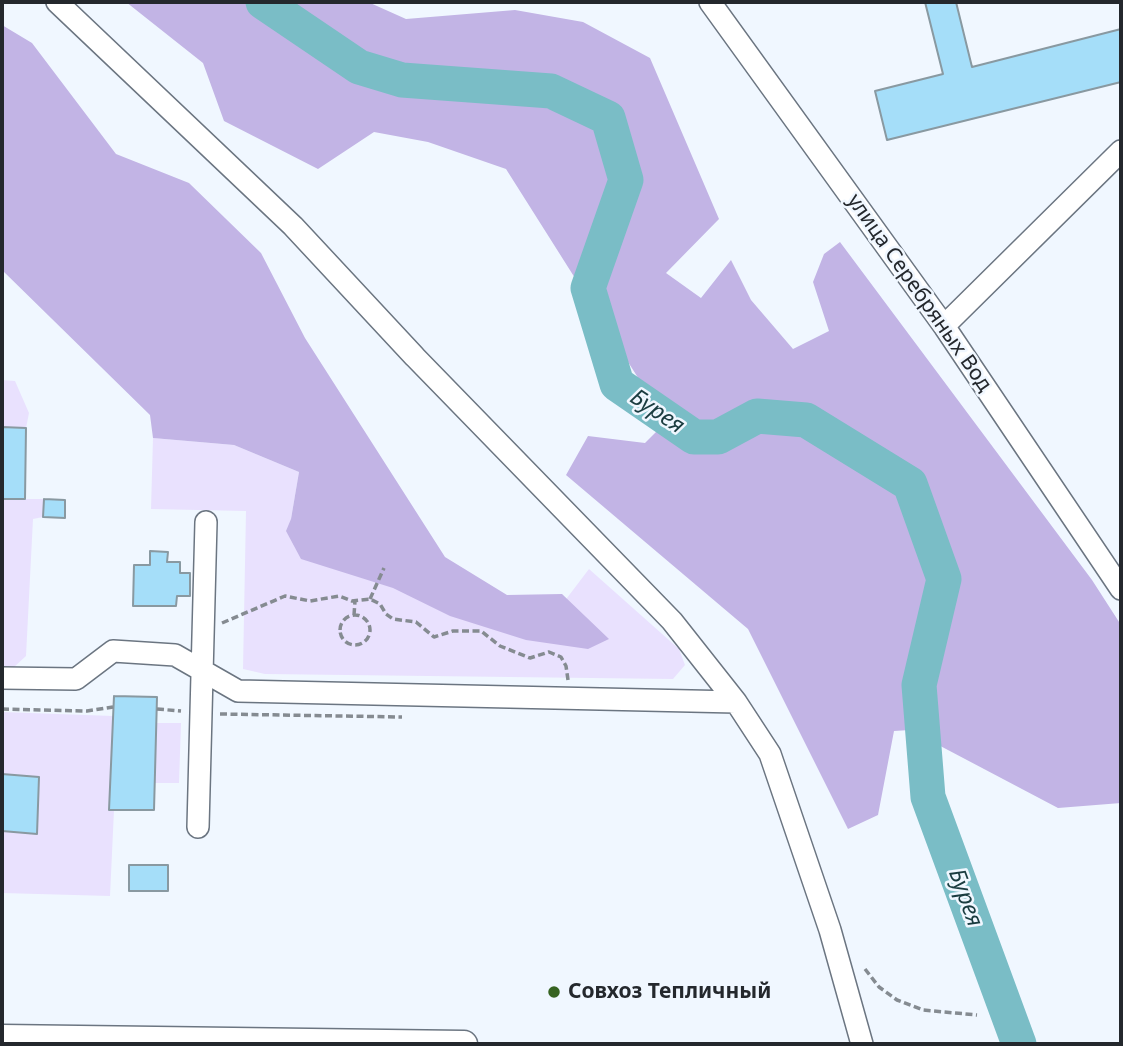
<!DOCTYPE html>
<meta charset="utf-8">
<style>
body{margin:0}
#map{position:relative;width:1123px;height:1046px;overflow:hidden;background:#f0f7ff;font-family:"Noto Sans",sans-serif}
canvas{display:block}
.frame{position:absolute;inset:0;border:4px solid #24282d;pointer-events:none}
</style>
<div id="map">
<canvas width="1123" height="1046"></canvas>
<div class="frame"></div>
</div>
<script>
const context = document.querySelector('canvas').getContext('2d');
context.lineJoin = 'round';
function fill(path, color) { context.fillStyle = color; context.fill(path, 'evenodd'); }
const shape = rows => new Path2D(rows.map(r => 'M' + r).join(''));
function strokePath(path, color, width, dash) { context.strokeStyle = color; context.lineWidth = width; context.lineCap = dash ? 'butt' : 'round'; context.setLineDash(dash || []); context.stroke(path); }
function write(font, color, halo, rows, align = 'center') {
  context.font = font + ' "Noto Sans",sans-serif'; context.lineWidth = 5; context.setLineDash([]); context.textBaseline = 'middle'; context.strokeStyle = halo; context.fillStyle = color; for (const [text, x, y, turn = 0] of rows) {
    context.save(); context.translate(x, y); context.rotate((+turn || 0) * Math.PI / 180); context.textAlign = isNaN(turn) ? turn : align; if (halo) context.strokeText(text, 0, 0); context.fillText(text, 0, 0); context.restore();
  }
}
fill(shape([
 [2,380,15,381,29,413,26,428,2,427],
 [153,438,234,445,299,472,291,519,551,619,589,569,679,649,685,665,673,679,265,674,243,669,246,511,151,509],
 [2,499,44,499,43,517,33,519,26,656,13,668,2,668],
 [2,712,113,716,109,810,114,810,110,896,2,893,2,831,36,833,38,811,2,808,2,798,38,800,39,777,2,774],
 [156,723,181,723,179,783,155,783]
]), '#e9e1fe');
fill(shape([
 [126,2,368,2,406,19,515,10,583,22,650,58,719,219,666,273,701,298,731,260,751,300,793,349,829,331,813,282,824,254,840,242,1092,580,1121,625,1121,803,1058,808,910,730,894,731,878,815,848,829,748,629,566,475,588,436,645,443,666,422,506,169,428,142,374,132,318,169,224,121,203,63],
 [2,25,32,43,116,154,189,183,261,253,305,338,445,557,507,595,562,594,609,639,588,649,526,640,450,616,393,588,301,559,286,531,291,519,299,472,234,445,153,438,150,415,2,270]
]), '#c2b4e5');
strokePath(shape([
 [263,2,359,67,402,80,551,91,608,118,626,180,588,288,617,384,694,437,718,437,757,416,806,420,910,484,944,579,919,685,928,797,1019,1044]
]), '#7abdc6', 35);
const building = shape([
 [925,2,956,2,972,67,1121,29,1121,82,887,140,875,91,943,74,925,2],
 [2,427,26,428,25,499,2,499,2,427],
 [44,499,65,500,65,518,43,517,44,499],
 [150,551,168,552,167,562,180,562,180,573,190,573,190,596,177,596,176,606,133,606,134,565,150,565,150,551],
 [114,696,157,697,154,810,109,810,114,696],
 [2,774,39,777,37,834,2,831,2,774],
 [129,865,168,865,168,891,129,891,129,865]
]);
fill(building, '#a5def9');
strokePath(building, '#8999a1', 2);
const minor = shape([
 [57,2,293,226,415,357,672,621,736,702,770,754,830,930,862,1044],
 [710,2,944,326,1121,589],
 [944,326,1121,151],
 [2,678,76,679,113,651,175,655,238,691,736,702],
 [198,827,206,522]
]);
const major = shape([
 [2,1038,464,1044]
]);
strokePath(minor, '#6b7581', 24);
strokePath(major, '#6b7581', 29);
strokePath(shape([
 [370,599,384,568],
 [354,615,355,601],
 '340 630a15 15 0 1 1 30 0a15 15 0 1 1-30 0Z',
 [222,623,285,596,310,601,339,596,352,601,370,599,380,604,386,614,393,619,416,622,434,637,453,631,481,631,500,646,530,658,549,652,561,657,566,666,568,680],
 [2,709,87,711,113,707],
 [157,709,181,711],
 [220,714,402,717],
 [865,969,879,987,897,1000,923,1010,977,1015]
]), '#858b91', 3.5, [7, 3.5]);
strokePath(minor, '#fff', 21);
strokePath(major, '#fff', 26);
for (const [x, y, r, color] of [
 [554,992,7,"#366321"]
]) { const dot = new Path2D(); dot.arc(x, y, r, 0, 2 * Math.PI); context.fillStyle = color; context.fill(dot); strokePath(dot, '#f0f7ff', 2.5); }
write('21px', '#24282d', '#f0f7ff', [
 ["улица Серебряных Вод",919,293,55]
]);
write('bold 21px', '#24282d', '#f0f7ff', [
 ["Совхоз Тепличный",568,992]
], 'left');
write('italic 23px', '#1a3c40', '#f0f7ff', [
 ["Бурея",657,412,34],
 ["Бурея",965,898,70]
]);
</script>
